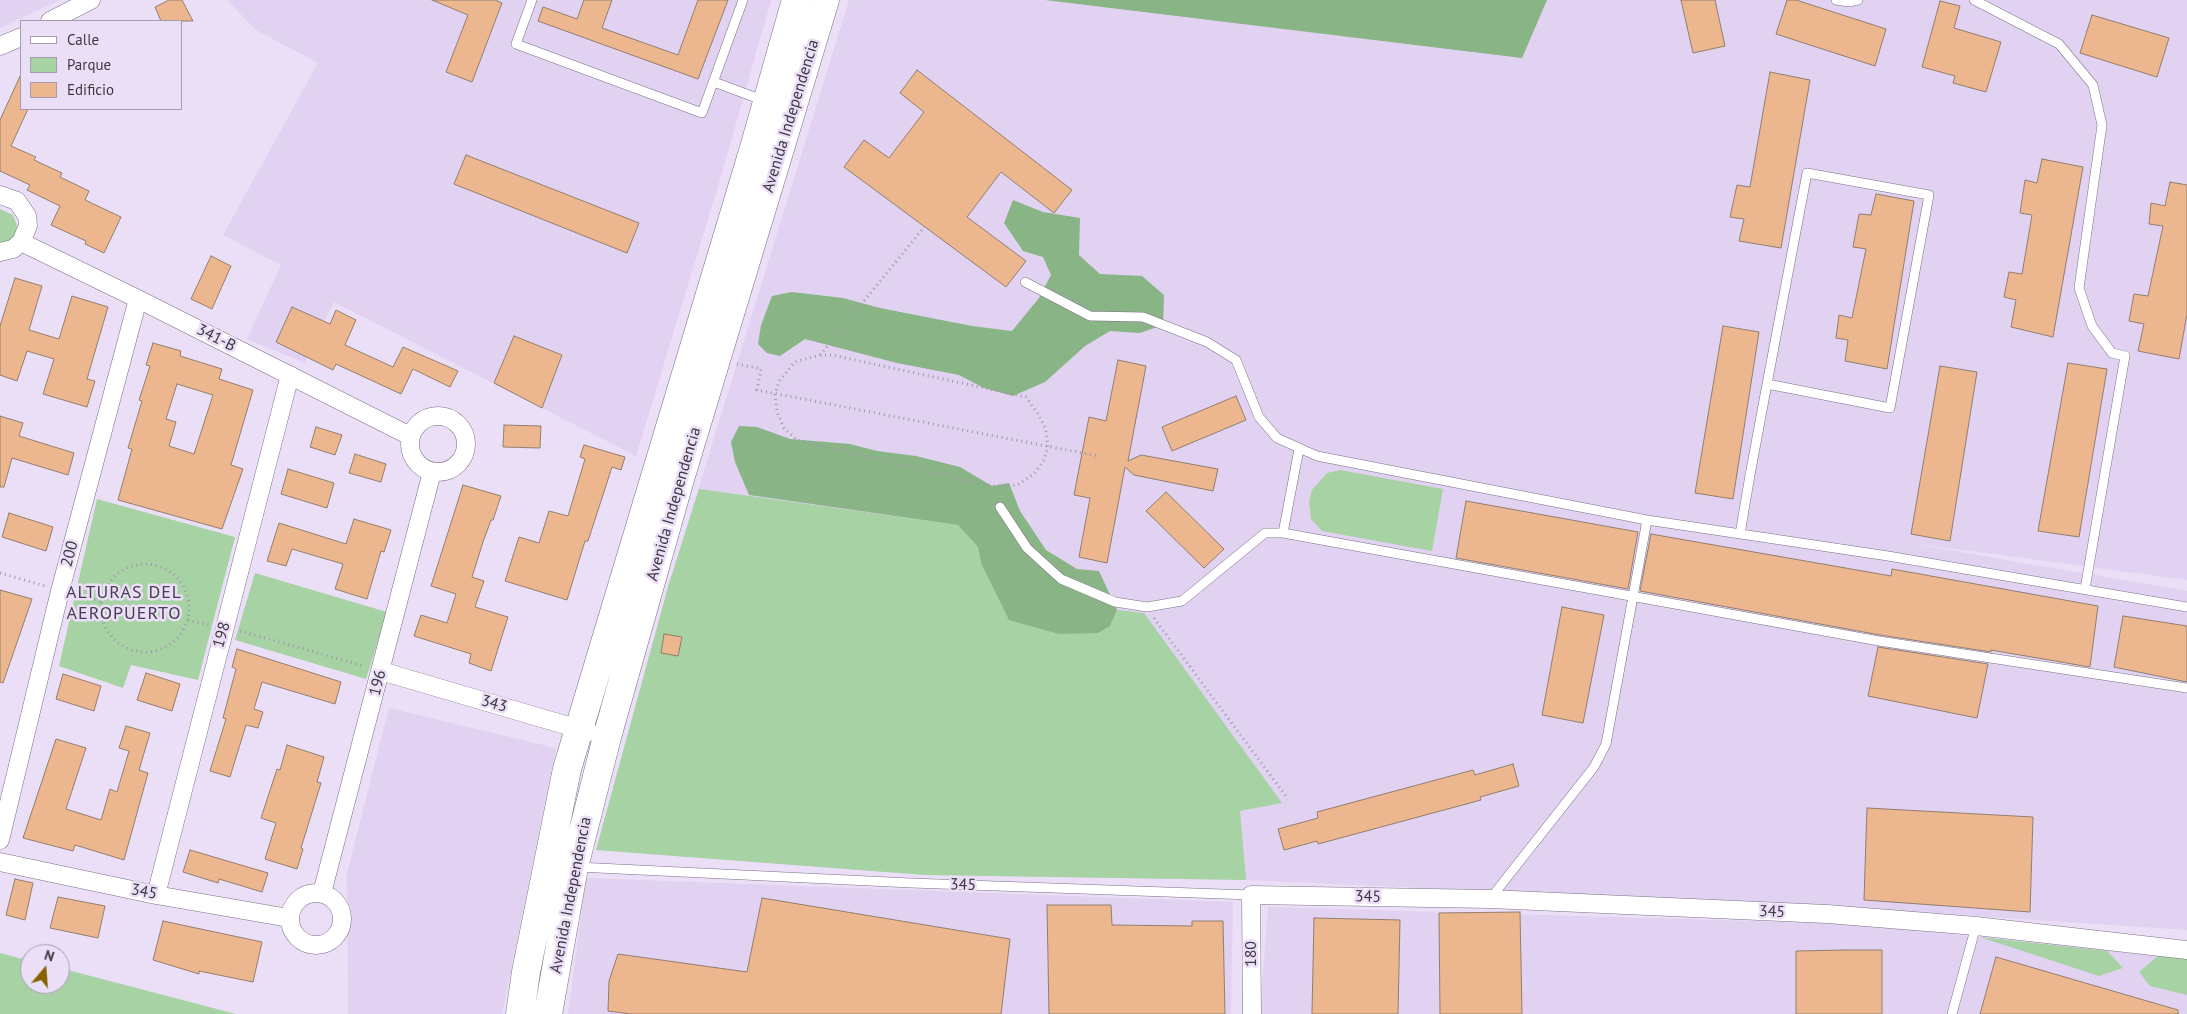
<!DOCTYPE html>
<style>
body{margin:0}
#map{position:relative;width:2187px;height:1014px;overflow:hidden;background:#ebdff7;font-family:"PT Sans",sans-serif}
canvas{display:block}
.legend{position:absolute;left:20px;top:20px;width:162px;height:90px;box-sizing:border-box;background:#ebdff7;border:1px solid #a59daf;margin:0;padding:6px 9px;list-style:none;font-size:15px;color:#3d3942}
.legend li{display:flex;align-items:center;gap:10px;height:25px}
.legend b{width:25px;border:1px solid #a59daf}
.north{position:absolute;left:20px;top:944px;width:50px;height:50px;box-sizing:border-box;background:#ebdff7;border:1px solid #a59daf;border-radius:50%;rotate:18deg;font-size:14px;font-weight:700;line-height:20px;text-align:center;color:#3d3942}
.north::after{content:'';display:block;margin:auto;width:18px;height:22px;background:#886200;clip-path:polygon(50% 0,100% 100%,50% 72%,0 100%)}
</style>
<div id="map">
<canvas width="2187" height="1014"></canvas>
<ul class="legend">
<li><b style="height:6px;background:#fff"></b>Calle</li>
<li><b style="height:14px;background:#a7d2a4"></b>Parque</li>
<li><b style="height:14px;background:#ecb68f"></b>Edificio</li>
</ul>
<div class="north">N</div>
</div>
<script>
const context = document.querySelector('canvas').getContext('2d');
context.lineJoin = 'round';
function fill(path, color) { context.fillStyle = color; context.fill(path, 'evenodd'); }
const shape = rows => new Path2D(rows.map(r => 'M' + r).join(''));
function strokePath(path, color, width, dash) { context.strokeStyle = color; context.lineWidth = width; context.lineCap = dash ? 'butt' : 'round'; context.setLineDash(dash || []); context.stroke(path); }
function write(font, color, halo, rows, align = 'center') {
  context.font = font + ' "PT Sans",sans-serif'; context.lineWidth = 5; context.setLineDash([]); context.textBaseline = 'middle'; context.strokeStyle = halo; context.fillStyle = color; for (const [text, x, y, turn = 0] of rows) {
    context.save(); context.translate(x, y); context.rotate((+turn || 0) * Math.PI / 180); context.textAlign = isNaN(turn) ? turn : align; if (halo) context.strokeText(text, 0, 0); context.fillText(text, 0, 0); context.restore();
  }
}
fill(shape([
 [0,0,60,0,0,28],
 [227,0,771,0,722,173,636,456,334,302,305,363,247,339,281,265,223,235,318,63,256,30],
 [849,0,2187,0,2187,580,1903,542,2187,591,2187,930,1840,907,1246,880,925,875,596,850,668,587],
 [389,708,556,748,502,1014,348,1014,347,874],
 [586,878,1233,902,1231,1014,568,1014],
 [1268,907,1856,924,2187,959,2187,1014,1260,1014]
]), '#e0d2f0');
fill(shape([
 [0,209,13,215,17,226,14,237,10,241,0,245],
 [1340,470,1443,489,1432,551,1322,531,1311,519,1309,502,1312,490,1327,473],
 [699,489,958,525,978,547,981,563,1110,626,1117,610,1144,613,1282,803,1240,811,1246,880,925,875,596,850,668,587],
 [97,499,235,537,198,680,131,665,123,688,59,666],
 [255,573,387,612,366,679,235,640],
 [1980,937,2107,951,2123,968,2099,976],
 [0,953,30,961,30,984,60,984,60,968,236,1014,0,1014],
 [2158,956,2187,959,2187,995,2150,986,2139,972]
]), '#a7d2a4');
fill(shape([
 [1045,0,1547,0,1522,58],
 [1013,200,1043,212,1080,218,1079,255,1100,274,1142,276,1164,295,1163,325,1140,333,1110,331,1085,346,1045,382,1013,396,984,388,959,375,897,363,805,339,780,356,767,353,758,344,761,325,772,296,792,292,843,298,880,308,972,326,1012,331,1039,298,1051,275,1043,257,1023,251,1004,223],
 [739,426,757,427,790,439,850,444,877,451,916,456,960,467,992,486,1009,483,1020,511,1046,550,1077,569,1099,571,1117,610,1110,626,1098,633,1059,634,1009,620,981,563,978,547,958,525,749,495,735,462,731,442]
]), '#89b486');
const building = shape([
 [169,0,182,0,193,21,161,21,155,7,169,0],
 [432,0,495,0,502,3,472,82,446,72,468,15,432,0],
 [584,0,612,0,602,28,678,55,698,0,728,0,698,79,538,21,543,7,577,19,584,0],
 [1681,0,1715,0,1725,46,1693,53,1681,0],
 [1787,0,1796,0,1886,29,1875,66,1776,34,1787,0],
 [1940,1,1960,6,1954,28,2001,42,1986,92,1953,83,1955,76,1922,67,1940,1],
 [2092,15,2169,38,2157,77,2080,53,2092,15],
 [917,70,1072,190,1054,213,1001,172,967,217,1026,261,1006,287,844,167,864,140,889,158,924,112,900,93,917,70],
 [1770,72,1810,80,1781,248,1739,241,1744,219,1730,217,1737,185,1750,187,1770,72],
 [21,74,21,109,28,109,11,146,36,157,34,160,62,173,60,177,89,191,85,200,121,217,104,253,85,244,86,241,51,225,60,206,27,190,30,185,0,171,0,120,21,74],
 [466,155,639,223,627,253,454,184,466,155],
 [2042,159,2083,167,2053,337,2011,327,2016,300,2004,297,2009,272,2022,274,2032,215,2020,213,2025,180,2037,183,2042,159],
 [2170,182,2187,185,2187,314,2179,359,2138,351,2144,324,2129,321,2134,294,2148,296,2163,226,2149,224,2151,203,2165,206,2170,182],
 [1876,194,1914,201,1887,369,1845,361,1848,340,1836,338,1839,315,1852,318,1866,249,1853,247,1859,214,1871,215,1876,194],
 [211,256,231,266,212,309,191,299,211,256],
 [15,278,42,286,29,330,59,339,72,296,108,307,87,379,95,381,87,407,43,394,54,359,27,351,17,381,0,375,0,326,15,278],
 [292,307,330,324,336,310,356,320,345,345,393,367,403,347,458,371,450,387,413,369,401,394,336,364,333,370,276,342,292,307],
 [1723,326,1759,332,1733,499,1695,493,1723,326],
 [514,336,562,355,542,408,494,383,514,336],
 [153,343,181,351,180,356,222,369,219,379,253,390,231,465,243,469,222,529,118,500,132,449,128,448,142,401,139,400,150,366,146,365,153,343],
 [177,384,213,395,194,454,169,446,176,422,166,419,177,384],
 [1118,360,1146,366,1128,461,1141,455,1218,469,1213,491,1134,475,1125,467,1107,563,1079,557,1090,498,1074,495,1089,417,1106,421,1118,360],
 [2068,363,2107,369,2079,537,2038,531,2068,363],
 [1940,366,1977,372,1950,541,1911,534,1940,366],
 [1236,396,1246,420,1172,451,1162,427,1236,396],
 [0,416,23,423,19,436,74,453,68,475,12,458,4,487,0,487,0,416],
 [504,425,541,426,540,448,503,447,504,425],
 [316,427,342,435,335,455,310,447,316,427],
 [584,445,625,457,621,470,612,467,588,541,585,541,567,600,505,581,519,537,539,543,549,511,568,516,585,459,580,457,584,445],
 [355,454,386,464,381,482,349,473,355,454],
 [288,469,334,483,327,508,281,494,288,469],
 [463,485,501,496,493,520,491,520,483,542,472,577,484,581,475,607,508,617,491,671,469,663,471,654,414,636,421,615,447,623,456,594,431,586,463,485],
 [1166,492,1224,549,1204,568,1146,511,1166,492],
 [1466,501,1638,532,1628,589,1456,558,1466,501],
 [9,513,53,527,46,551,2,537,9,513],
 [354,519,391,530,384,552,381,551,367,599,335,589,343,564,292,549,286,566,267,561,279,523,346,544,354,519],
 [1651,534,1891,576,1892,569,2098,606,2090,667,1991,650,1991,652,1880,635,1640,591,1651,534],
 [0,590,32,599,3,683,0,682,0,590],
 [1562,607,1604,615,1583,723,1542,715,1562,607],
 [2123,616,2187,626,2187,682,2114,667,2123,616],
 [664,634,682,637,678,656,661,653,664,634],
 [1878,647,1988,664,1977,718,1868,696,1878,647],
 [237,649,341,682,335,704,262,682,254,709,263,712,258,728,246,725,230,777,210,771,226,719,223,718,236,669,232,667,237,649],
 [146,673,180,684,172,711,137,700,146,673],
 [63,674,101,686,94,711,56,699,63,674],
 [126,726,150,733,139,770,148,773,124,860,75,845,73,851,23,838,56,739,86,748,66,809,101,820,110,789,117,792,129,751,119,748,126,726],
 [287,745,324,757,317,782,321,783,301,848,303,849,297,869,265,859,276,823,261,818,277,769,280,770,287,745],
 [1513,764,1519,786,1480,797,1481,800,1318,844,1317,841,1284,850,1278,829,1318,818,1317,812,1473,770,1475,775,1513,764],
 [1867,808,2033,817,2030,912,1864,900,1867,808],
 [190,850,268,873,262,892,219,879,218,883,183,872,190,850],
 [15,879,33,883,25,920,6,915,15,879],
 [58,897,105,906,98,938,50,928,58,897],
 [762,898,1010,939,1001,1014,630,1014,608,1011,609,981,618,954,747,972,762,898],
 [1047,905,1111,905,1112,925,1192,926,1192,921,1223,921,1225,1014,1049,1014,1047,905],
 [1520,912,1522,1014,1440,1014,1439,913,1520,912],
 [1314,918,1400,920,1398,1014,1312,1014,1314,918],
 [163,921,262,942,253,982,199,971,199,974,153,960,163,921],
 [1845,950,1882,950,1882,1014,1796,1014,1796,951,1845,950],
 [1996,957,2178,1010,2178,1014,1980,1014,1996,957]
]);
fill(building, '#ecb68f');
strokePath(building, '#937e6e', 1);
const lane = shape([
 [532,0,516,44,702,113,743,0],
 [1836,0,1849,2,1858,0],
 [1974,0,2059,44,2093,85,2102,125,2079,288,2092,326,2112,353,2125,356,2085,589],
 [714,82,765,101],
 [1025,282,1090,316,1143,317,1207,342,1236,360,1259,417,1277,438,1317,456,1647,520],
 [1000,507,1027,548,1061,579,1115,602,1147,607,1182,601,1265,533,1283,533,1879,641,2187,688],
 [1283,533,1299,449],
 [1740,534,1750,475,1767,384,1807,173,1929,195,1890,408,1767,384],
 [577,867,911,883,1251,895],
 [1490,899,1594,767,1606,744,1647,520,1888,556,2187,607],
 [1952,1014,1976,926]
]);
const street = shape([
 [50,21,91,0],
 [0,46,21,37],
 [0,195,17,201,27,216,28,226,21,242,13,249,0,252],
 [21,242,138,299,410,436],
 '410 444a28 28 0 1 1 56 0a28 28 0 1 1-56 0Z',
 [381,671,589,732],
 [0,840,60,591,138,299],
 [0,862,156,895,289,918],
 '290 919a26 26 0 1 1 52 0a26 26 0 1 1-52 0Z',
 [322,893,432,472],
 [156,895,290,375],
 [1252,1014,1251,895,1490,899,1827,914,1976,926,2187,950]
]);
const primary = shape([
 [520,1014,526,972,567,769,754,148,796,0],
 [548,1014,574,867,607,737,680,479,825,0]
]);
strokePath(lane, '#7b7086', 10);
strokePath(street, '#7b7086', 19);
strokePath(primary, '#7b7086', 29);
strokePath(shape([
 [820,355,832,355,1026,397,1038,414,1046,430,1048,447,1044,460,1034,474,1017,485,992,486,797,440,784,428,777,412,775,393,780,380,795,362,820,355],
 [820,355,925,226],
 [737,364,761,369,757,390,1098,456],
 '101 608a44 44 0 1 1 88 0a44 44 0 1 1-88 0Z',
 [0,573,45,586],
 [75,594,101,601],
 [1154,618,1288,799],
 [188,620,209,625],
 [240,631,364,666]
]), '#a097a9', 3, [1, 4]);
strokePath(lane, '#fff', 9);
strokePath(street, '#fff', 18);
strokePath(primary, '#fff', 28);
write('16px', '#3d3942', '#ebdff7', [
 ["Avenida Independencia",791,116,-73],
 ["341-B",216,338,27],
 ["Avenida Independencia",674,504,-74],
 ["200",70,554,-75],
 ["198",222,635,-74],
 ["196",378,683,-76],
 ["343",494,704,16],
 ["345",963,885,2],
 ["345",144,892,11],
 ["Avenida Independencia",571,895,-79],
 ["345",1368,897,1],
 ["345",1772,912,3],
 ["180",1251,954,-90]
]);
context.letterSpacing = '1px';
write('18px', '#473d51', '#ebdff7', [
 ["ALTURAS DEL",124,593],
 ["AEROPUERTO",124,614]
]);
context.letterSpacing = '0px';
</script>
